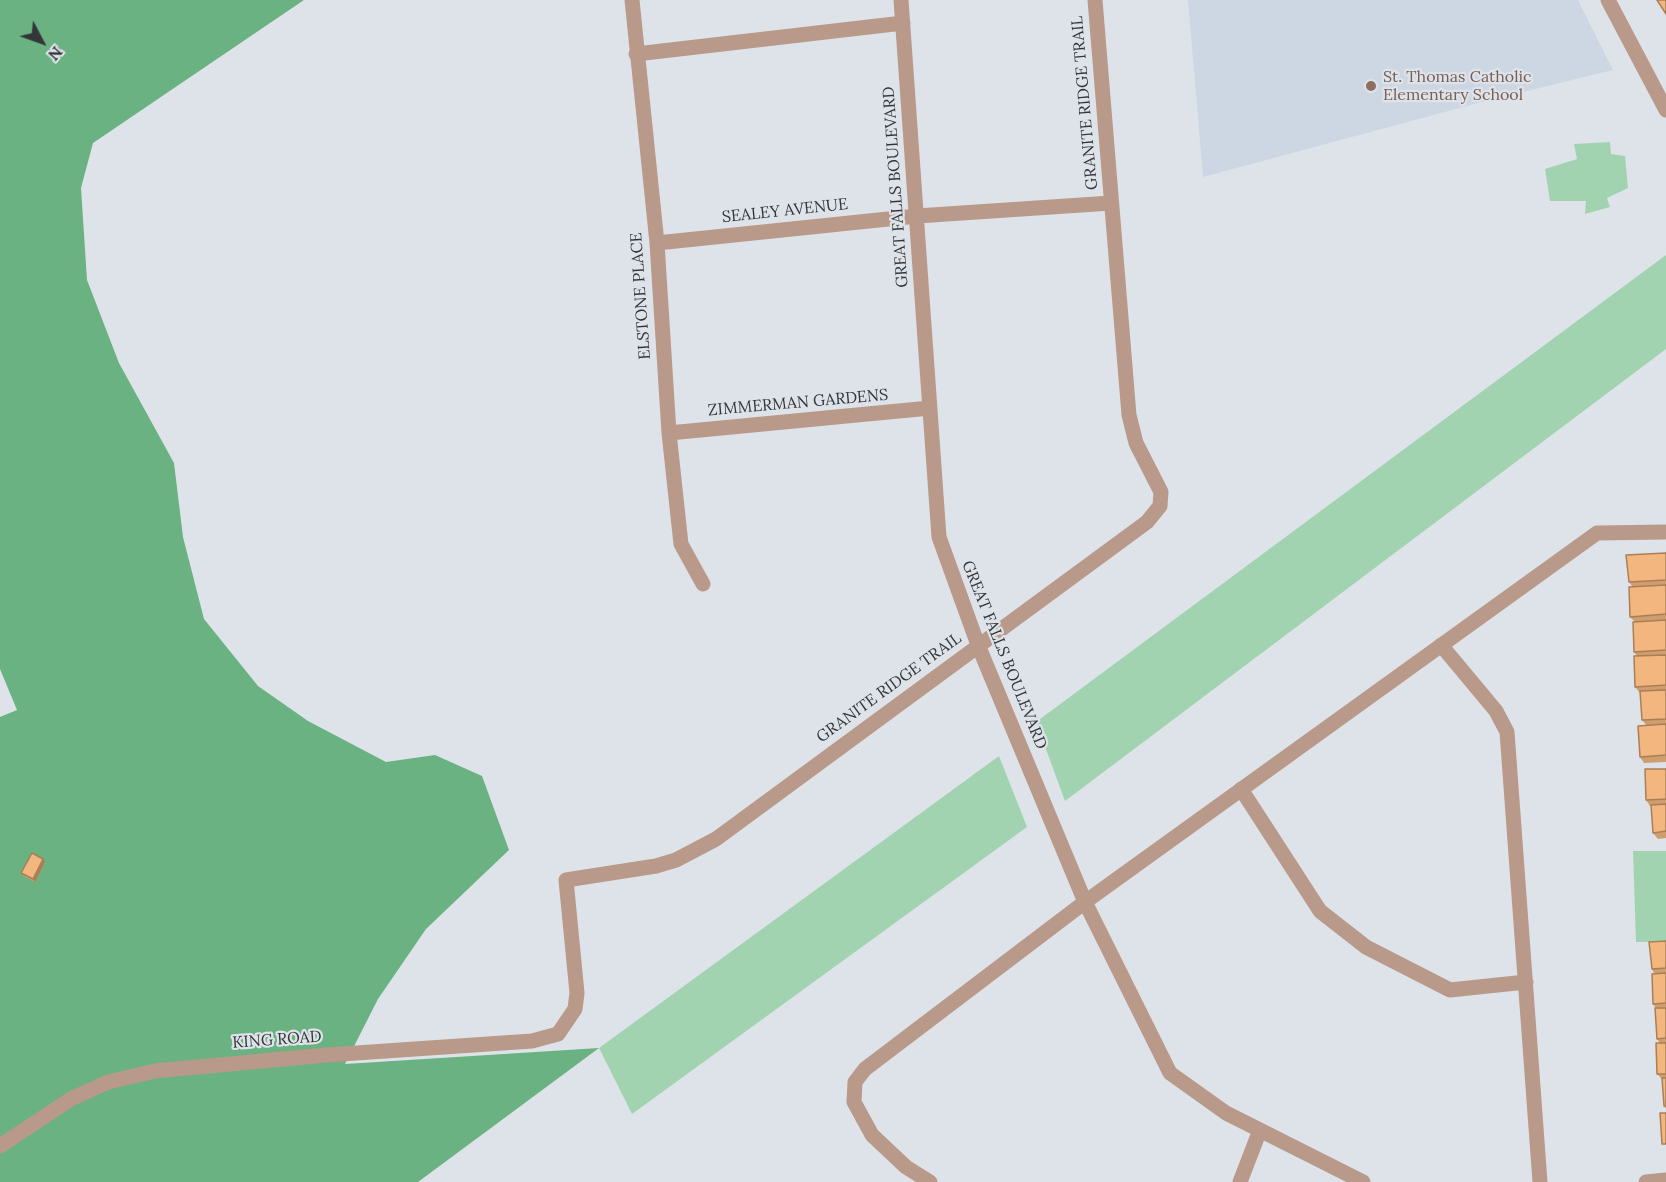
<!DOCTYPE html>
<style>
body{margin:0}
#map{position:relative;width:1666px;height:1182px;overflow:hidden;background:#dee3e9;font-family:Lora,serif}
canvas{display:block}
.north{position:absolute;left:12px;top:12px;width:60px;height:60px;-webkit-text-stroke:4px #dee3e9;paint-order:stroke;rotate:131deg;font-size:16px;font-weight:700;line-height:24px;text-align:center;color:#333538}
.north::after{content:'';display:block;margin:auto;width:21px;height:27px;background:#333538;clip-path:polygon(50% 0,100% 100%,50% 72%,0 100%)}
</style>
<div id="map">
<canvas width="1666" height="1182"></canvas>
<div class="north">N</div>
</div>
<script>
const context = document.querySelector('canvas').getContext('2d');
context.lineJoin = 'round';
function fill(path, color) { context.fillStyle = color; context.fill(path, 'evenodd'); }
const shape = rows => new Path2D(rows.map(r => 'M' + r).join(''));
function strokePath(path, color, width, dash) { context.strokeStyle = color; context.lineWidth = width; context.lineCap = dash ? 'butt' : 'round'; context.setLineDash(dash || []); context.stroke(path); }
function write(font, color, halo, rows, align = 'center') {
  context.font = font + ' Lora,serif'; context.lineWidth = 4.5; context.setLineDash([]); context.textBaseline = 'middle'; context.strokeStyle = halo; context.fillStyle = color; for (const [text, x, y, turn = 0] of rows) {
    context.save(); context.translate(x, y); context.rotate((+turn || 0) * Math.PI / 180); context.textAlign = isNaN(turn) ? turn : align; if (halo) context.strokeText(text, 0, 0); context.fillText(text, 0, 0); context.restore();
  }
}
fill(shape([
 [1188,0,1578,0,1613,70,1482,102,1203,177]
]), '#cdd7e3');
fill(shape([
 [1610,142,1611,154,1625,156,1628,188,1607,198,1610,207,1585,214,1586,201,1550,201,1545,169,1577,159,1574,144],
 [1666,255,1666,349,1065,801,1036,722],
 [999,756,1027,827,632,1114,599,1048],
 [1633,851,1666,851,1666,942,1636,942]
]), '#a2d3b0');
fill(shape([
 [0,0,304,0,93,143,81,188,87,280,119,363,174,463,183,537,204,619,258,686,308,721,386,762,435,755,482,776,509,850,426,929,378,999,345,1064,599,1048,418,1182,0,1182,0,717,17,710,0,669]
]), '#6bb283');
strokePath(shape([
 [632,0,657,243,669,433,681,544,703,584],
 [901,0,939,537,978,645,1085,902,1170,1073,1226,1113,1363,1182],
 [1608,0,1666,110],
 [636,54,903,23],
 [657,243,917,216,1111,203],
 [669,433,930,408],
 [1441,645,1496,711,1507,732,1540,1182],
 [1241,789,1320,911,1366,947,1450,990,1526,982],
 [0,1146,71,1099,108,1082,155,1071,327,1055,532,1041,558,1034,575,1009,577,993,566,880,656,866,676,860,716,839,1147,522,1160,506,1161,492,1136,443,1129,415,1095,0],
 [930,1182,906,1167,872,1135,854,1102,855,1082,865,1069,1085,902,1597,533,1666,532],
 [1240,1182,1260,1130],
 [1646,1182,1666,1180]
]), '#b99989', 15);
fill(shape([
 [1666,553,1666,762,1644,763,1640,757,1647,726,1642,720,1640,693,1635,687,1637,656,1634,652,1634,621,1630,617,1632,586,1629,582],
 [1666,769,1666,838,1658,839,1653,833,1651,806,1650,806,1646,800],
 [45,862,35,882,24,876,21,873],
 [1666,941,1666,1109,1664,1106,1663,1080,1657,1074,1660,1043,1657,1039,1656,1008,1653,1004,1654,973,1652,969]
]), '#d09d6c');
fill(shape([
 [43,859,45,862,35,882,33,879]
]), '#a97f58');
const building = shape([
 [1657,0,1666,0,1666,14,1657,0],
 [1666,553,1666,580,1629,582,1626,555,1666,553],
 [1666,585,1666,614,1630,617,1629,587,1666,585],
 [1666,620,1666,650,1634,652,1633,622,1666,620],
 [1666,655,1666,685,1635,687,1634,656,1666,655],
 [1666,690,1666,719,1642,720,1640,691,1666,690],
 [1666,724,1666,755,1640,757,1638,726,1666,724],
 [1645,769,1666,769,1666,799,1646,800,1645,769],
 [1666,804,1666,831,1653,833,1651,805,1666,804],
 [32,853,43,859,33,879,21,873,32,853],
 [1666,941,1666,968,1652,969,1649,942,1666,941],
 [1666,973,1666,1003,1653,1004,1652,974,1666,973],
 [1655,1008,1666,1008,1666,1038,1657,1039,1655,1008],
 [1656,1043,1666,1043,1666,1074,1657,1074,1656,1043],
 [1662,1078,1666,1078,1666,1106,1664,1106,1662,1078],
 [1660,1113,1666,1113,1666,1144,1662,1144,1660,1113]
]);
fill(building, '#f2b67e');
strokePath(building, '#a97f58', 1.5);
for (const [x, y, r, color] of [
 [1371,86,6,"#8d6e63"]
]) { const dot = new Path2D(); dot.arc(x, y, r, 0, 2 * Math.PI); context.fillStyle = color; context.fill(dot); strokePath(dot, '#dee3e9', 2); }
write('16px', '#785e54', '#dee3e9', [
 ["St. Thomas Catholic",1383,77],
 ["Elementary School",1383,95]
], 'left');
write('16px', '#333538', '#dee3e9', [
 ["GRANITE RIDGE TRAIL",1085,103,-95],
 ["GREAT FALLS BOULEVARD",896,187,-94],
 ["SEALEY AVENUE",785,211,-6],
 ["ELSTONE PLACE",641,296,-94],
 ["ZIMMERMAN GARDENS",798,403,-5],
 ["GREAT FALLS BOULEVARD",1004,655,68],
 ["GRANITE RIDGE TRAIL",889,688,-36],
 ["KING ROAD",277,1040,-4]
]);
</script>
